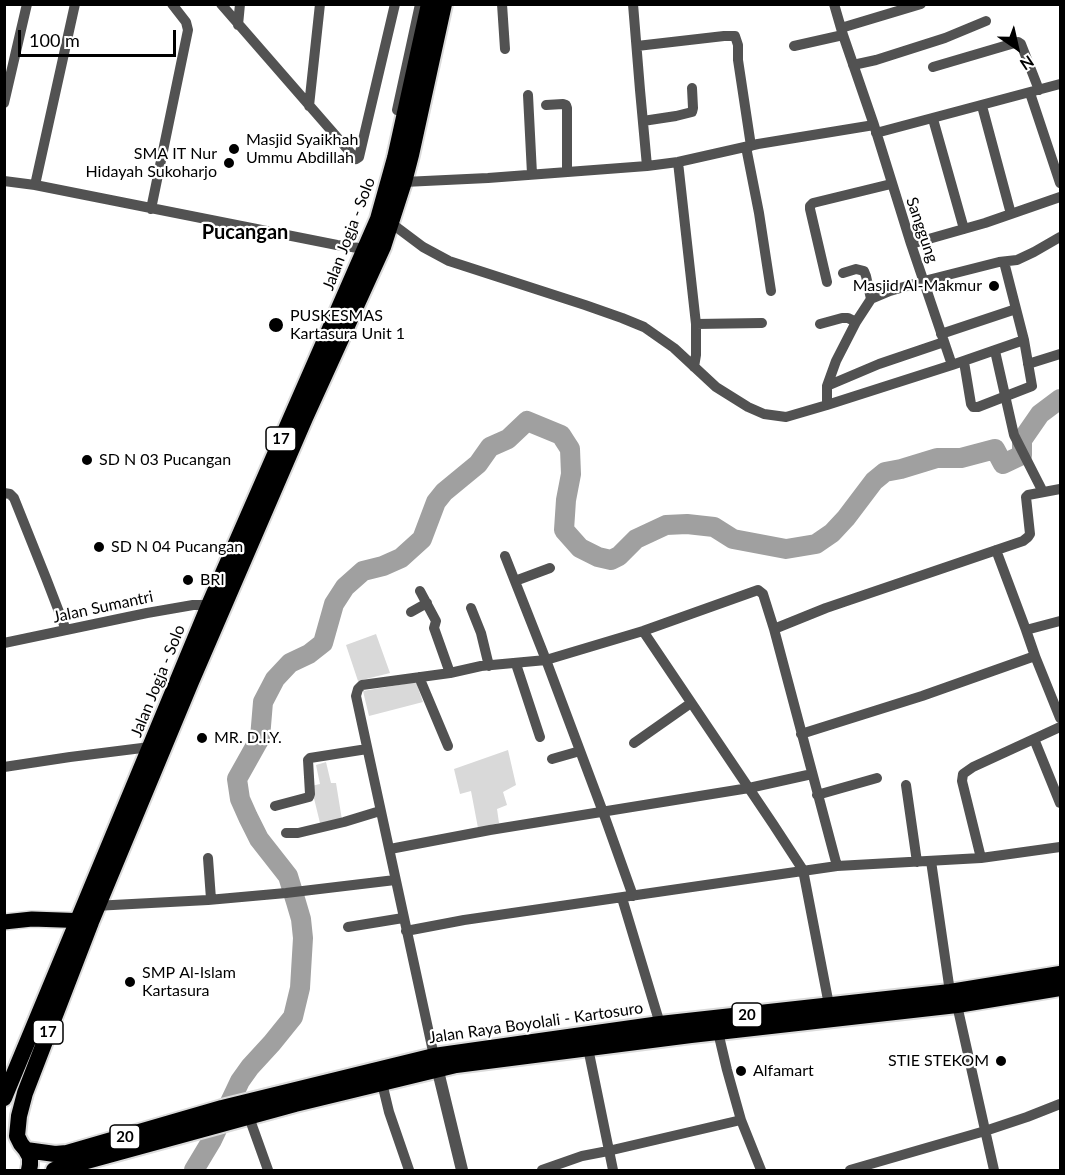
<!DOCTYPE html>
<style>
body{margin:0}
#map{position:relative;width:1065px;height:1175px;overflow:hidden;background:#fff;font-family:Lato,sans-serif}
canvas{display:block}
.frame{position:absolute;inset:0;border:6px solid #000;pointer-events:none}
.north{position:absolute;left:987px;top:18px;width:60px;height:60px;-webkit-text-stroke:4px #fff;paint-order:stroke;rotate:146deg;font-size:16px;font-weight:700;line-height:24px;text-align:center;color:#000}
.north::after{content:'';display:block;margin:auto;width:21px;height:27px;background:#000;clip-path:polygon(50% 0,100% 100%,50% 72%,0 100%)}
.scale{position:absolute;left:18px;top:30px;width:158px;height:27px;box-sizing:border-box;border:3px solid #000;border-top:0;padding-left:8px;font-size:18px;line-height:21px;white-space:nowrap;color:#000;-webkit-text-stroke:4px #fff;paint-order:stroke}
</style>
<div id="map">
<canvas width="1065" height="1175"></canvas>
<div class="frame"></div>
<div class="north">N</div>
<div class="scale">100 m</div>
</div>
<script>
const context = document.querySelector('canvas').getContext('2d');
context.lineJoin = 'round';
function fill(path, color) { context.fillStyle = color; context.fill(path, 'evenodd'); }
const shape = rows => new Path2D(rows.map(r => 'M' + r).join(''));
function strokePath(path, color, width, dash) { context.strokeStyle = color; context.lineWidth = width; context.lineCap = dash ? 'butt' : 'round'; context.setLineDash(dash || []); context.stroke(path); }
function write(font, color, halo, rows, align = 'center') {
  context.font = font + ' Lato,sans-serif'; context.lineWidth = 4.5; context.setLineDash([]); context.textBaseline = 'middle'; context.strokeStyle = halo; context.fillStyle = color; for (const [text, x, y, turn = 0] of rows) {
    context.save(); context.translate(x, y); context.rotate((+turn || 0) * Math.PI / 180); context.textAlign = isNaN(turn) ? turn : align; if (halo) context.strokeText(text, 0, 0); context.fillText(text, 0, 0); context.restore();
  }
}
fill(shape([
 [376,634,390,673,358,681,346,645],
 [416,682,423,702,369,716,363,691],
 [508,750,516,785,503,792,507,805,497,809,499,823,478,828,471,791,460,794,454,769],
 [326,762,331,783,336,783,342,820,320,823,311,786,320,784,316,765]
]), '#d9d9d9');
strokePath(shape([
 [194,1170,212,1140,240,1081,250,1067,272,1043,293,1017,300,988,303,938,301,919,296,902,288,876,259,839,248,817,240,799,237,779,260,738,263,702,275,679,290,663,309,654,323,643,334,604,345,587,363,571,383,566,401,558,422,539,436,502,444,492,478,464,490,447,508,439,527,421,561,435,570,449,571,474,566,500,564,530,580,548,598,557,611,560,619,556,636,539,666,525,687,524,714,527,733,539,786,549,816,544,832,533,846,518,874,481,885,472,901,469,937,458,961,458,995,449,1003,464,1022,455,1022,440,1040,414,1060,399]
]), '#a0a0a0', 20);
const primary = shape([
 [4,922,32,919,89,921]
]);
const trunk = shape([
 [4,1098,209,605,378,219,395,158,429,4],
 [26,1150,55,1154,67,1153,222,1108,434,1056,660,1024,950,992,1060,974],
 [29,1170,30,1165,30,1157,26,1150,21,1144,17,1136,19,1116,25,1093,91,922,191,682,305,418,383,247,404,182,411,155,444,4],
 [54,1170,295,1104,456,1065,691,1035,957,1005,1060,988]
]);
strokePath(primary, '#dbdbdb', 18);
strokePath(trunk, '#dbdbdb', 20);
strokePath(shape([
 [221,4,356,159,359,157,395,4],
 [502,4,505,49],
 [633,4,640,90,647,166],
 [834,4,843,35,874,125,911,244,952,365,1024,340],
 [238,25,240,4],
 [841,28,921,4],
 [637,46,724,36,735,36,738,45,738,60,751,146],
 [794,46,843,35],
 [853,65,876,60,945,38,986,21],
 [933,67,1018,42,1021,44,1039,90],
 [1030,93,1060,183],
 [528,95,532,174],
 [4,103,27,4],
 [546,105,563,104,566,105,567,108,567,171],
 [309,106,320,4],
 [982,106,1011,214],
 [397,110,420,4],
 [933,119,964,229],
 [643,121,676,116,692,112,693,108,692,88],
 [876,133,1060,84],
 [746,147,759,213,771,291],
 [678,162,696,324,696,355,694,367],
 [4,181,35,185,337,245,366,249],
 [404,182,488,178,647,166,678,162,758,144,874,125],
 [35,185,75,4],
 [151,209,188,30,186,22,172,4],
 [391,223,423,247,449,261,585,305,622,318,644,327,674,348,716,387,748,407,764,414,786,417,827,405],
 [911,244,985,223,1060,197],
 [843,273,856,269,864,271,866,276,871,299],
 [827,282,810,209,810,206,813,203,891,184],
 [696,324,762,323],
 [820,324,842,318,848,318,856,322],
 [941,334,1016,309],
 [995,351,1014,435,1043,492],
 [964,362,971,404,973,407,978,407,1032,386,1024,340,1004,262],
 [1028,364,1060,354],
 [952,365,827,405,827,386,836,361,856,322,871,299,890,291,924,281,999,262,1017,260,1034,252,1060,237],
 [827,386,879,364,944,342],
 [4,493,10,494,14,498,46,578,66,630],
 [996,550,1026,630],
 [505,556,546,660,603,812,633,896],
 [515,581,550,568],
 [420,591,436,621,434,628,450,673],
 [471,608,481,633,489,666],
 [411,612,427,603],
 [774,629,826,608,1023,541,1028,537,1030,534,1026,497,1028,495,1060,489],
 [643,631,773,824,803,870,829,1005],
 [4,643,147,613,193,605,209,605],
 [1035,656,1060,718],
 [516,664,540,737],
 [419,677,448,746],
 [801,734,922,696,1035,656,1026,630,1060,621],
 [1034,739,1060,803],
 [634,743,691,703],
 [552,759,580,751],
 [4,767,70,757,150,747],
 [906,785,917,862],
 [817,795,877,778],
 [275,806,309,797,310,794,308,760,310,758,367,749],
 [286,833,298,833,344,822,380,811],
 [390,849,490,830,749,788,812,774],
 [208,858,211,899],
 [981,858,962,781,963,774,973,767,1060,727],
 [931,861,950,992],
 [622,898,660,1024],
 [94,906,208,900,286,893,395,880],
 [348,927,403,918],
 [406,931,464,920,837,866,981,858,1060,847],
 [957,1005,994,1170],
 [718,1032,727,1070,741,1120,761,1170],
 [588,1048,613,1170],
 [434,1056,356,696,358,689,362,685,450,673,481,666,546,660,643,631,758,590,763,594,774,629,837,866],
 [382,1083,389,1112,409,1170],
 [249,1117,268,1170],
 [542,1170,582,1156,608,1151,741,1120],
 [850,1170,985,1131,1027,1117,1060,1104]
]), '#525252', 10);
strokePath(shape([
 [436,1063,462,1170]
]), '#525252', 12);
strokePath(primary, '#000', 15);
strokePath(trunk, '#000', 16);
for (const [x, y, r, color] of [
 [234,149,6,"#000"],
 [229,163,6,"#000"],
 [994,286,6,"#000"],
 [276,325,8,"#000"],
 [87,460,6,"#000"],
 [99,547,6,"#000"],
 [188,580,6,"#000"],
 [202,738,6,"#000"],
 [130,982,6,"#000"],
 [1001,1061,6,"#000"],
 [741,1071,6,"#000"]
]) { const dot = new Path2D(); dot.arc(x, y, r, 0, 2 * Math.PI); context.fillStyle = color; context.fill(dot); strokePath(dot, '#fff', 2); }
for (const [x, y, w] of [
 [281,439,30],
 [747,1015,30],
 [48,1032,30],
 [125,1137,30]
]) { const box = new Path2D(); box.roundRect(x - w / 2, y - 12, w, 24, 4.5); context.fillStyle = '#fff'; context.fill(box); strokePath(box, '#000', 1.5); }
write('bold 15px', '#000', null, [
 ["17",281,439],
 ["20",747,1015],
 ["17",48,1032],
 ["20",125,1137]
]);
write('16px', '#000', '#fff', [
 ["Masjid Syaikhah",246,140],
 ["Ummu Abdillah",246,158],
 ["SMA IT Nur",217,154,"right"],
 ["Hidayah Sukoharjo",217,172,"right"],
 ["Masjid Al-Makmur",982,286,"right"],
 ["PUSKESMAS",290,316],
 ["Kartasura Unit 1",290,334],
 ["SD N 03 Pucangan",99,460],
 ["SD N 04 Pucangan",111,547],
 ["BRI",200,580],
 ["MR. D.I.Y.",214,738],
 ["SMP Al-Islam",142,973],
 ["Kartasura",142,991],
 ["STIE STEKOM",989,1061,"right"],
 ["Alfamart",753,1071]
], 'left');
write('16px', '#000', '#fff', [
 ["Sanggung",922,230,71],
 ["Jalan Jogja - Solo",349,234,-69],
 ["Jalan Sumantri",103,607,-12],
 ["Jalan Jogja - Solo",158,681,-68],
 ["Jalan Raya Boyolali - Kartosuro",536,1023,-8]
]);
write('bold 20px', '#000', '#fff', [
 ["Pucangan",245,233]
]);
</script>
